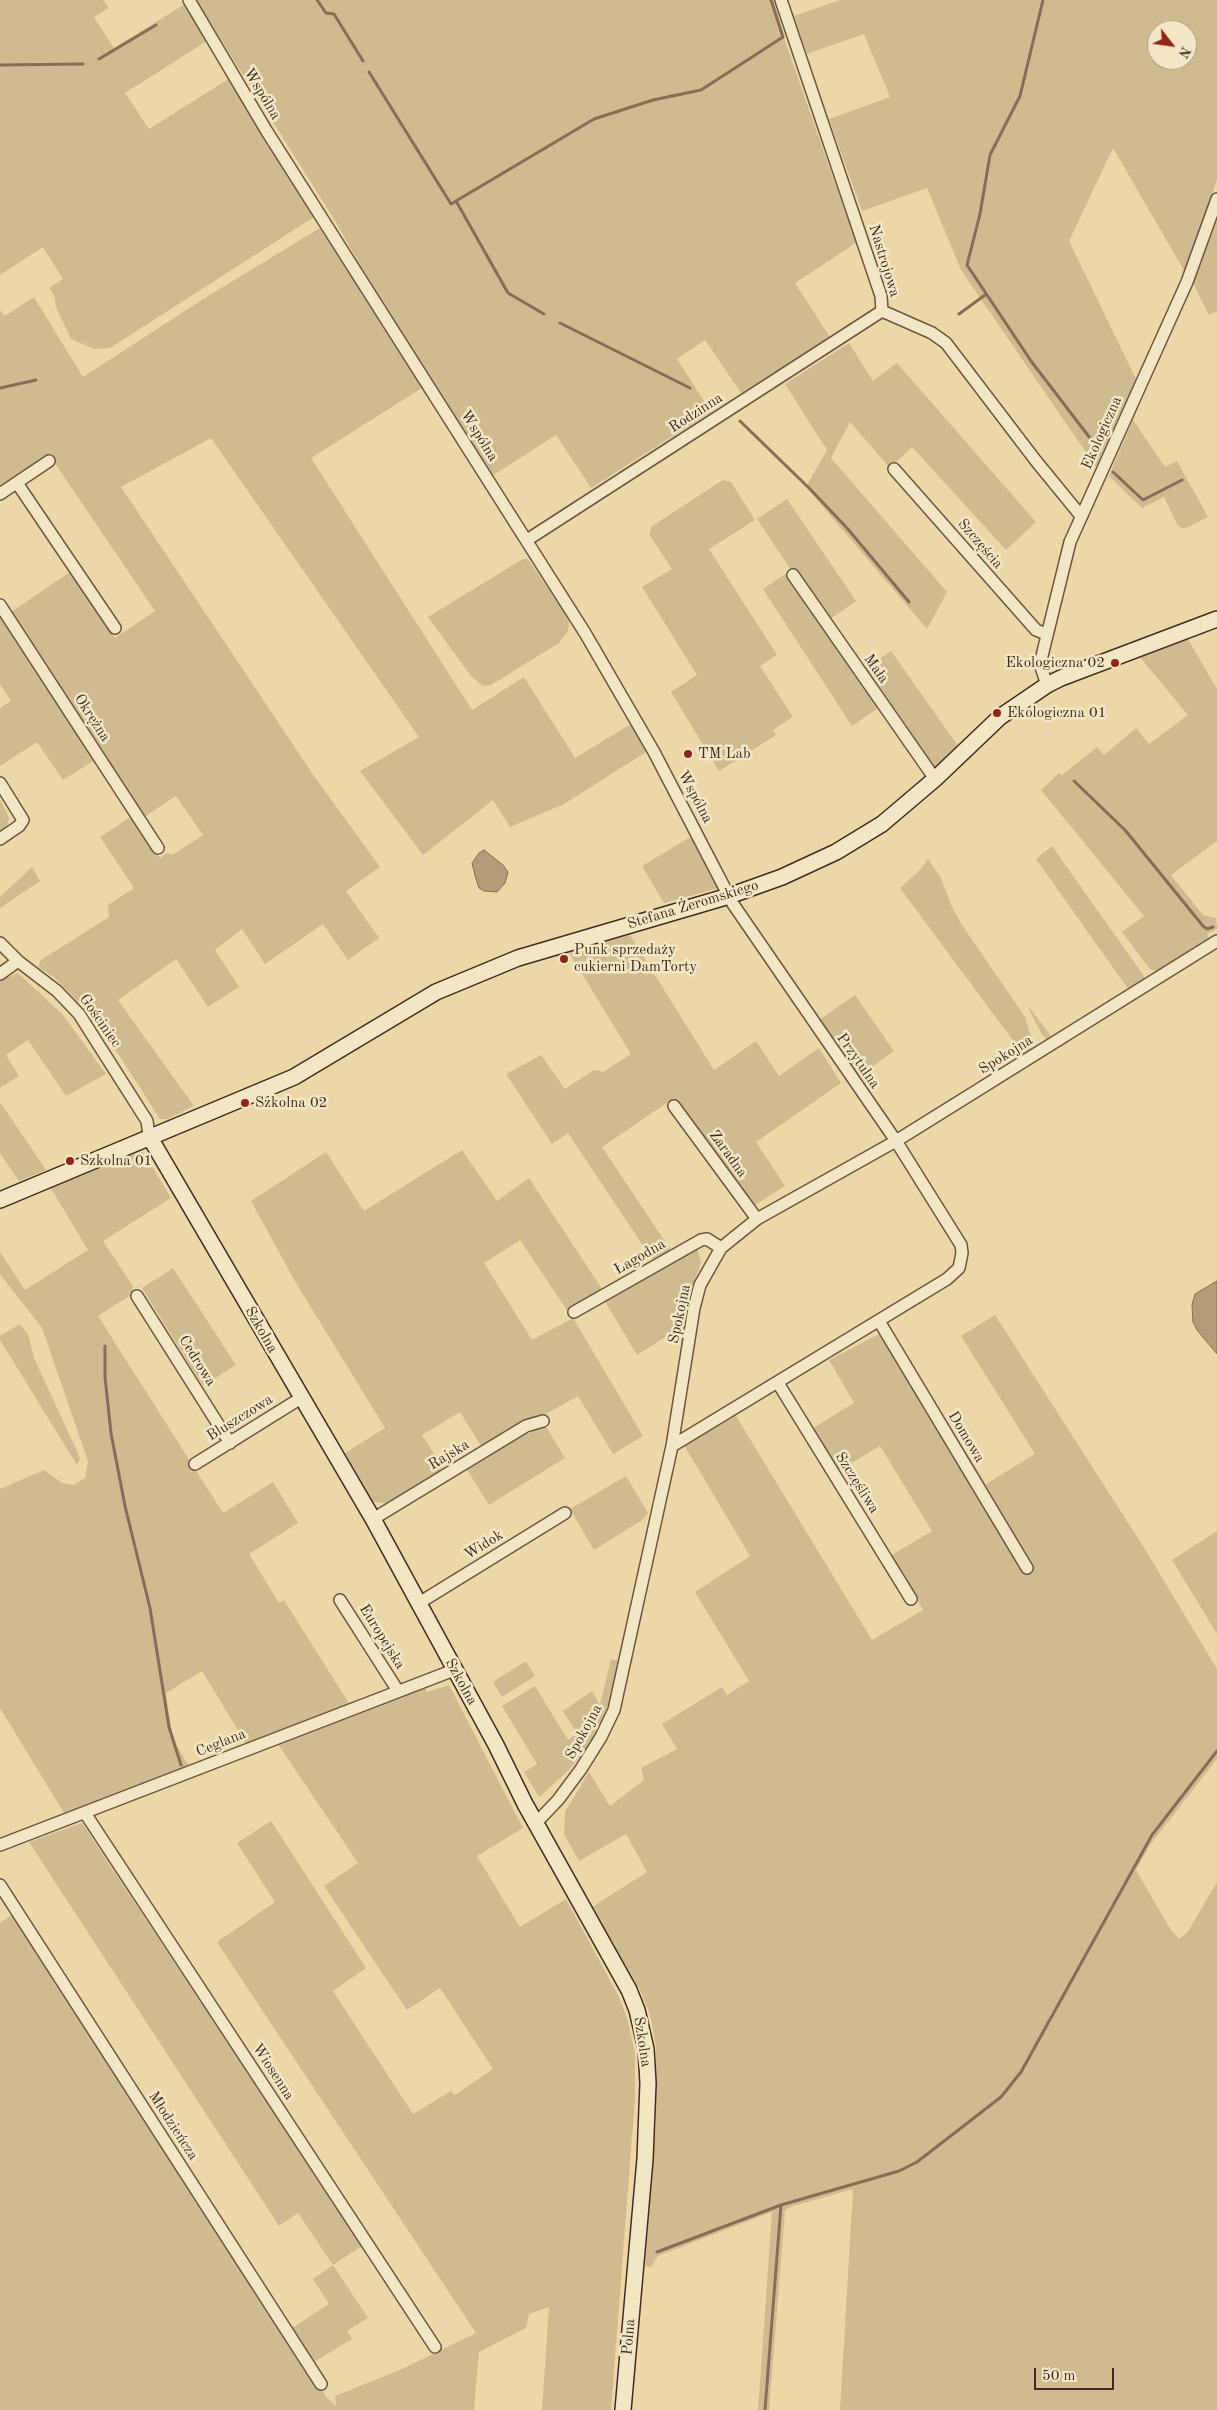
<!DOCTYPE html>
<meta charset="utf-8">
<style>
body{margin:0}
#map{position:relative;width:1217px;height:2410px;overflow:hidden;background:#ecd8a6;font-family:"Old Standard TT",serif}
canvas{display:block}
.north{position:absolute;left:1147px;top:20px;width:50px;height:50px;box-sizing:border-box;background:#f3e6c5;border:1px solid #ad9b84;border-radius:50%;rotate:120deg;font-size:14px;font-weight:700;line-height:20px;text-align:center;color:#432b22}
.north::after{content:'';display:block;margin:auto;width:18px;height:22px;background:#8f2418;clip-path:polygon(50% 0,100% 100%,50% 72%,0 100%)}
.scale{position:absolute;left:1034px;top:2368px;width:80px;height:22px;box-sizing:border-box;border:2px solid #432b22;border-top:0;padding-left:6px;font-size:15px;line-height:18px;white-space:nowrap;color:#432b22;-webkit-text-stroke:4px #f3e6c5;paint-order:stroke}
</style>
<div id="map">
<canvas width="1217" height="2410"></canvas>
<div class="north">N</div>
<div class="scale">50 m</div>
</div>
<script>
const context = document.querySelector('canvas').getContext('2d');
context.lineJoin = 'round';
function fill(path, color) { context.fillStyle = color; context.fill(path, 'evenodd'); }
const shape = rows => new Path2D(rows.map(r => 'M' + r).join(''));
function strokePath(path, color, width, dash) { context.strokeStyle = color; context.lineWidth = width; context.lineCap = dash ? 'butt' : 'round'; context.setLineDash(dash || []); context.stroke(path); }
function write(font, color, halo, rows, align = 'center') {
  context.font = font + ' "Old Standard TT",serif'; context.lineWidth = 5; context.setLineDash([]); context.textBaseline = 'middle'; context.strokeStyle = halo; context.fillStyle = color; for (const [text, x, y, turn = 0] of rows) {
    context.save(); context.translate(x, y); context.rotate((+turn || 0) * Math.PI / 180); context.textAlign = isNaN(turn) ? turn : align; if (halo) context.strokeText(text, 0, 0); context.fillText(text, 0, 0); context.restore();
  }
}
fill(shape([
 [0,0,103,0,109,8,94,17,114,48,185,4,207,41,125,93,149,129,230,78,314,217,110,348,94,349,71,339,56,307,54,295,49,288,63,279,43,247,0,275],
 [196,0,774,0,785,41,856,243,795,283,830,337,741,393,705,340,677,359,711,412,591,488,556,435,492,476,380,300,334,219],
 [840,0,1217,0,1217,180,1185,272,1113,148,1069,241,1136,379,1096,467,961,270,927,188,862,211,829,119,890,97,864,34,807,54,794,16],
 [1157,30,1187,30,1187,60,1157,60],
 [1217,218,1217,311,1209,315,1193,283],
 [320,228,422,388,311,458,472,710,524,677,575,758,631,724,646,752,564,804,510,827,493,800,423,855,360,771,419,737,211,438,121,487,314,776,380,867,346,891,379,938,348,960,323,924,265,964,242,929,215,950,239,987,208,1007,176,959,118,1000,194,1106,167,1119,160,1119,119,1055,78,1002,54,977,38,967,41,960,109,917,108,905,134,888,100,837,132,816,160,858,167,853,172,855,203,835,176,796,144,817,11,612,70,572,115,638,155,611,50,456,0,488,0,310,5,316,34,297,83,377,208,296],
 [849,343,873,381,897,363,1036,522,1006,550,912,447,890,468,850,422,831,458,947,592,927,629,806,487,827,450,785,384],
 [1133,420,1165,467,1177,461,1208,517,1184,529,1178,526,1164,497,1142,508,1109,476],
 [723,480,731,482,755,520,709,549,777,655,760,666,793,717,773,730,776,735,719,771,671,692,697,675,642,587,672,569,649,534,652,526],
 [787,499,856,601,830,619,798,572,791,570,757,519],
 [523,559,528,559,566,615,569,622,568,631,559,643,491,685,483,686,471,676,428,617],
 [785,574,791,577,878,708,852,726,763,589],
 [0,614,95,760,63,780,37,742,0,766,0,708,11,701,0,684],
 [1188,639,1217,689,1217,841,1171,875,1203,915,1216,918,1217,929,1207,934,1209,938,1158,972,1150,969,1122,932,1144,916,1041,790,1059,773,1062,775,1097,747,1104,755,1136,728,1149,744,1188,715,1139,656],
 [891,651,958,746,933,771,864,669],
 [0,799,9,818,6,829,0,833],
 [692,836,719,888,664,903,642,866],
 [1052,846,1146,979,1129,990,1036,859],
 [928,859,941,878,952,907,962,925,1025,1017,1031,1037,1030,1049,1023,1054,900,888,919,871],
 [32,867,40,881,0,908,0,897],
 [630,935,714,1070,756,1041,779,1076,819,1048,841,1083,756,1142,785,1186,752,1207,674,1098,602,1147,672,1252,654,1262,568,1133,552,1144,506,1074,541,1055,565,1089,594,1070,603,1072,631,1054,568,951],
 [18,973,63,1015,106,1074,66,1096,28,1040,6,1055,19,1076,0,1088,0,980],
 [855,995,894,1051,858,1077,819,1020],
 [1028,1007,1029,1007,1051,1036,1046,1039,1041,1033],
 [0,1102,44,1167,46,1170,19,1181,0,1153],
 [462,1150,497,1201,529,1178,604,1292,569,1313,520,1240,484,1263,532,1340,573,1318,643,1436,613,1454,578,1396,483,1449,460,1412,422,1435,445,1472,391,1504,373,1502,345,1453,385,1428,296,1283,251,1201,326,1152,364,1211],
 [139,1151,144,1153,171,1198,103,1241,133,1286,131,1295,98,1316,223,1513,273,1482,298,1523,249,1554,279,1603,284,1600,350,1705,247,1745,202,1671,166,1693,173,1740,189,1766,64,1813,0,1708,0,1489,44,1470,62,1483,74,1485,85,1478,88,1461,42,1328,0,1274,0,1252,25,1290,88,1250,49,1185,128,1152,131,1153],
 [697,1248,701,1262,690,1295,683,1345,675,1331,637,1355,603,1298],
 [173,1268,236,1365,203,1386,142,1288],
 [995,1315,1143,1546,1217,1669,1217,1759,1150,1845,1136,1870,1171,1930,1179,1939,1187,1933,1217,1882,1217,2410,840,2410,853,2189,790,2207,785,2211,769,2410,758,2410,772,2212,658,2256,651,2267,645,2266,656,2120,656,2046,650,2014,640,1990,592,1907,647,1872,626,1834,579,1861,564,1834,565,1812,589,1772,610,1806,644,1780,641,1768,677,1749,662,1724,722,1687,727,1695,749,1681,695,1592,750,1556,684,1445,736,1416,872,1640,923,1610,890,1556,932,1531,880,1446,838,1471,813,1428,854,1403,829,1360,889,1329,986,1484,1035,1454,961,1336],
 [20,1324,28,1334,34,1358,77,1451,80,1459,77,1465,0,1340,0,1336],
 [545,1425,565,1458,489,1505,466,1468,526,1431,528,1434],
 [626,1476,648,1513,642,1520,594,1550,570,1509],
 [1217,1531,1217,1634,1172,1560],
 [611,1659,620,1661,610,1700,593,1741,570,1769,539,1797,524,1772,537,1764,502,1706,535,1686,568,1740,577,1733,563,1711,592,1691,600,1705],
 [526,1661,535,1676,502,1697,493,1682],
 [449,1685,523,1828,477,1856,520,1927,566,1899,619,1997,628,2021,635,2054,635,2098,611,2410,542,2410,549,2307,529,2314,526,2328,479,2352,474,2410,0,2410,0,1923,13,1914,327,2398,336,2406,335,2396,402,2369,476,2333,217,1942,275,1902,237,1843,271,1821,366,1968,333,1991,413,2114,451,2091,455,2095,493,2069,440,1988,407,2010,324,1886,358,1863,278,1744,425,1687,427,1692],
 [82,1823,362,2246,333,2265,368,2318,347,2331,352,2339,314,2362,292,2328,329,2304,313,2279,333,2265,298,2213,279,2226,29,1842]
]), '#cfbb90');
const water = shape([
 [484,850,503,865,508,872,505,883,497,892,484,891,479,888,476,879,472,863,479,853,484,850],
 [1217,1281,1217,1354,1197,1330,1193,1322,1192,1305,1195,1294,1217,1281]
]);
fill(water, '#b39d79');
strokePath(water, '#866f56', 1);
strokePath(shape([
 [317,0,326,13,334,14,363,61],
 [1043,0,1020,96,990,155,980,214,967,265,1031,361,1090,438,1099,453],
 [99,59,156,25],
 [0,65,83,64],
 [369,72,451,204,594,119,653,100,701,90,783,37,771,0],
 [456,201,508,293,544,314],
 [959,314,985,295],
 [560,323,690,388],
 [0,388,36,380],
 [740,421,810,489,847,528,909,602],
 [1113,472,1143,500,1182,480],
 [1074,781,1125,830,1203,926,1207,929,1213,927],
 [105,1346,105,1377,111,1433,125,1506,150,1608,169,1727,181,1765],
 [657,2252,781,2205,899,2171,917,2162,1001,2097,1021,2072,1152,1835,1217,1751],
 [765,2410,781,2205]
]), '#866f56', 3);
const street = shape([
 [189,0,266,130,585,633,654,752,733,904,896,1141,961,1245,962,1253,959,1268,947,1279,672,1446],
 [781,0,881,296,882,311],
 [882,311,932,333,946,343,1036,461,1081,516],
 [894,469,1036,630,1046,634],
 [17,483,115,628],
 [0,494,49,461],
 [527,540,882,311],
 [793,575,935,779],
 [0,605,158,848],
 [1047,685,1040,664,1070,542,1187,282,1217,199],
 [0,783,23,820,19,826,0,839],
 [0,943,18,961,57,991,79,1014,147,1121,149,1136],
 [0,974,18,961],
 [674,1106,757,1219],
 [137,1296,230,1443],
 [574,1312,701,1240,707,1239,721,1248],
 [879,1321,1027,1568],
 [778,1383,911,1599],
 [195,1464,301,1398],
 [373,1519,526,1426,543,1421],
 [340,1600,398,1691],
 [419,1603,565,1513],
 [85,1813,435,2347],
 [536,1823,558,1800,581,1769,601,1737,614,1710,672,1446,694,1308,700,1285,721,1248,757,1219,896,1141,1217,941],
 [0,1845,454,1670],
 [0,1885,321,2384]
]);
const secondary = shape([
 [149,1136,373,1519,496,1745,525,1804,629,1990,637,2010,646,2049,648,2083,645,2159,623,2410],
 [0,1200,294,1077,436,992,518,958,729,896,782,877,836,852,882,824,935,779,1000,717,1047,685,1061,678,1217,619]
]);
strokePath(street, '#6d5643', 14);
strokePath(secondary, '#432b22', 18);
strokePath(street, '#f3e6c5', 11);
strokePath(secondary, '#f3e6c5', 15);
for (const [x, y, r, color] of [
 [1115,663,5,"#8f2418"],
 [997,713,5,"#8f2418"],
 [688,754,5,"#8f2418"],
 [564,959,5,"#8f2418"],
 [245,1103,5,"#8f2418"],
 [70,1161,5,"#8f2418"]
]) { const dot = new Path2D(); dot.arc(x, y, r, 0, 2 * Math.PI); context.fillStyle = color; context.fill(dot); strokePath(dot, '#f3e6c5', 2); }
write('15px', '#432b22', '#f3e6c5', [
 ["Wspólna",262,94,59],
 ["Nastrojowa",884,261,73],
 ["Rodzinna",696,413,-33],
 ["Ekologiczna",1102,433,-66],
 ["Wspólna",479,436,58],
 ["Szczęścia",980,544,49],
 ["Mała",876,669,55],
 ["Okrężna",92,718,57],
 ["Wspólna",695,797,62],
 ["Stefana Żeromskiego",693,905,-17],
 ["Gościniec",100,1021,55],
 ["Spokojna",1006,1055,-32],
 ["Przytulna",858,1061,55],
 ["Zaradna",728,1154,54],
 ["Łagodna",640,1257,-30],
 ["Spokojna",680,1314,-78],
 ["Szkolna",261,1330,60],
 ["Cedrowa",197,1361,58],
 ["Bluszczowa",240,1418,-32],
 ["Domowa",966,1437,59],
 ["Rajska",449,1455,-31],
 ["Szczęśliwa",857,1483,58],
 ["Widok",484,1545,-32],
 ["Europejska",382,1637,58],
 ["Szkolna",461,1682,61],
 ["Spokojna",584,1732,-61],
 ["Ceglana",221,1743,-22],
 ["Szkolna",642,2042,81],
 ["Wiosenna",273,2072,57],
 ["Młodzieńcza",173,2126,57],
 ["Polna",629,2337,-85]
]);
write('15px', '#432b22', '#f3e6c5', [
 ["Ekologiczna 02",1105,663,"right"],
 ["Ekologiczna 01",1007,713],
 ["TM Lab",698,754],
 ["Punk sprzedaży",574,950],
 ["cukierni DamTorty",574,967],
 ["Szkolna 02",255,1103],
 ["Szkolna 01",80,1161]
], 'left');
</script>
